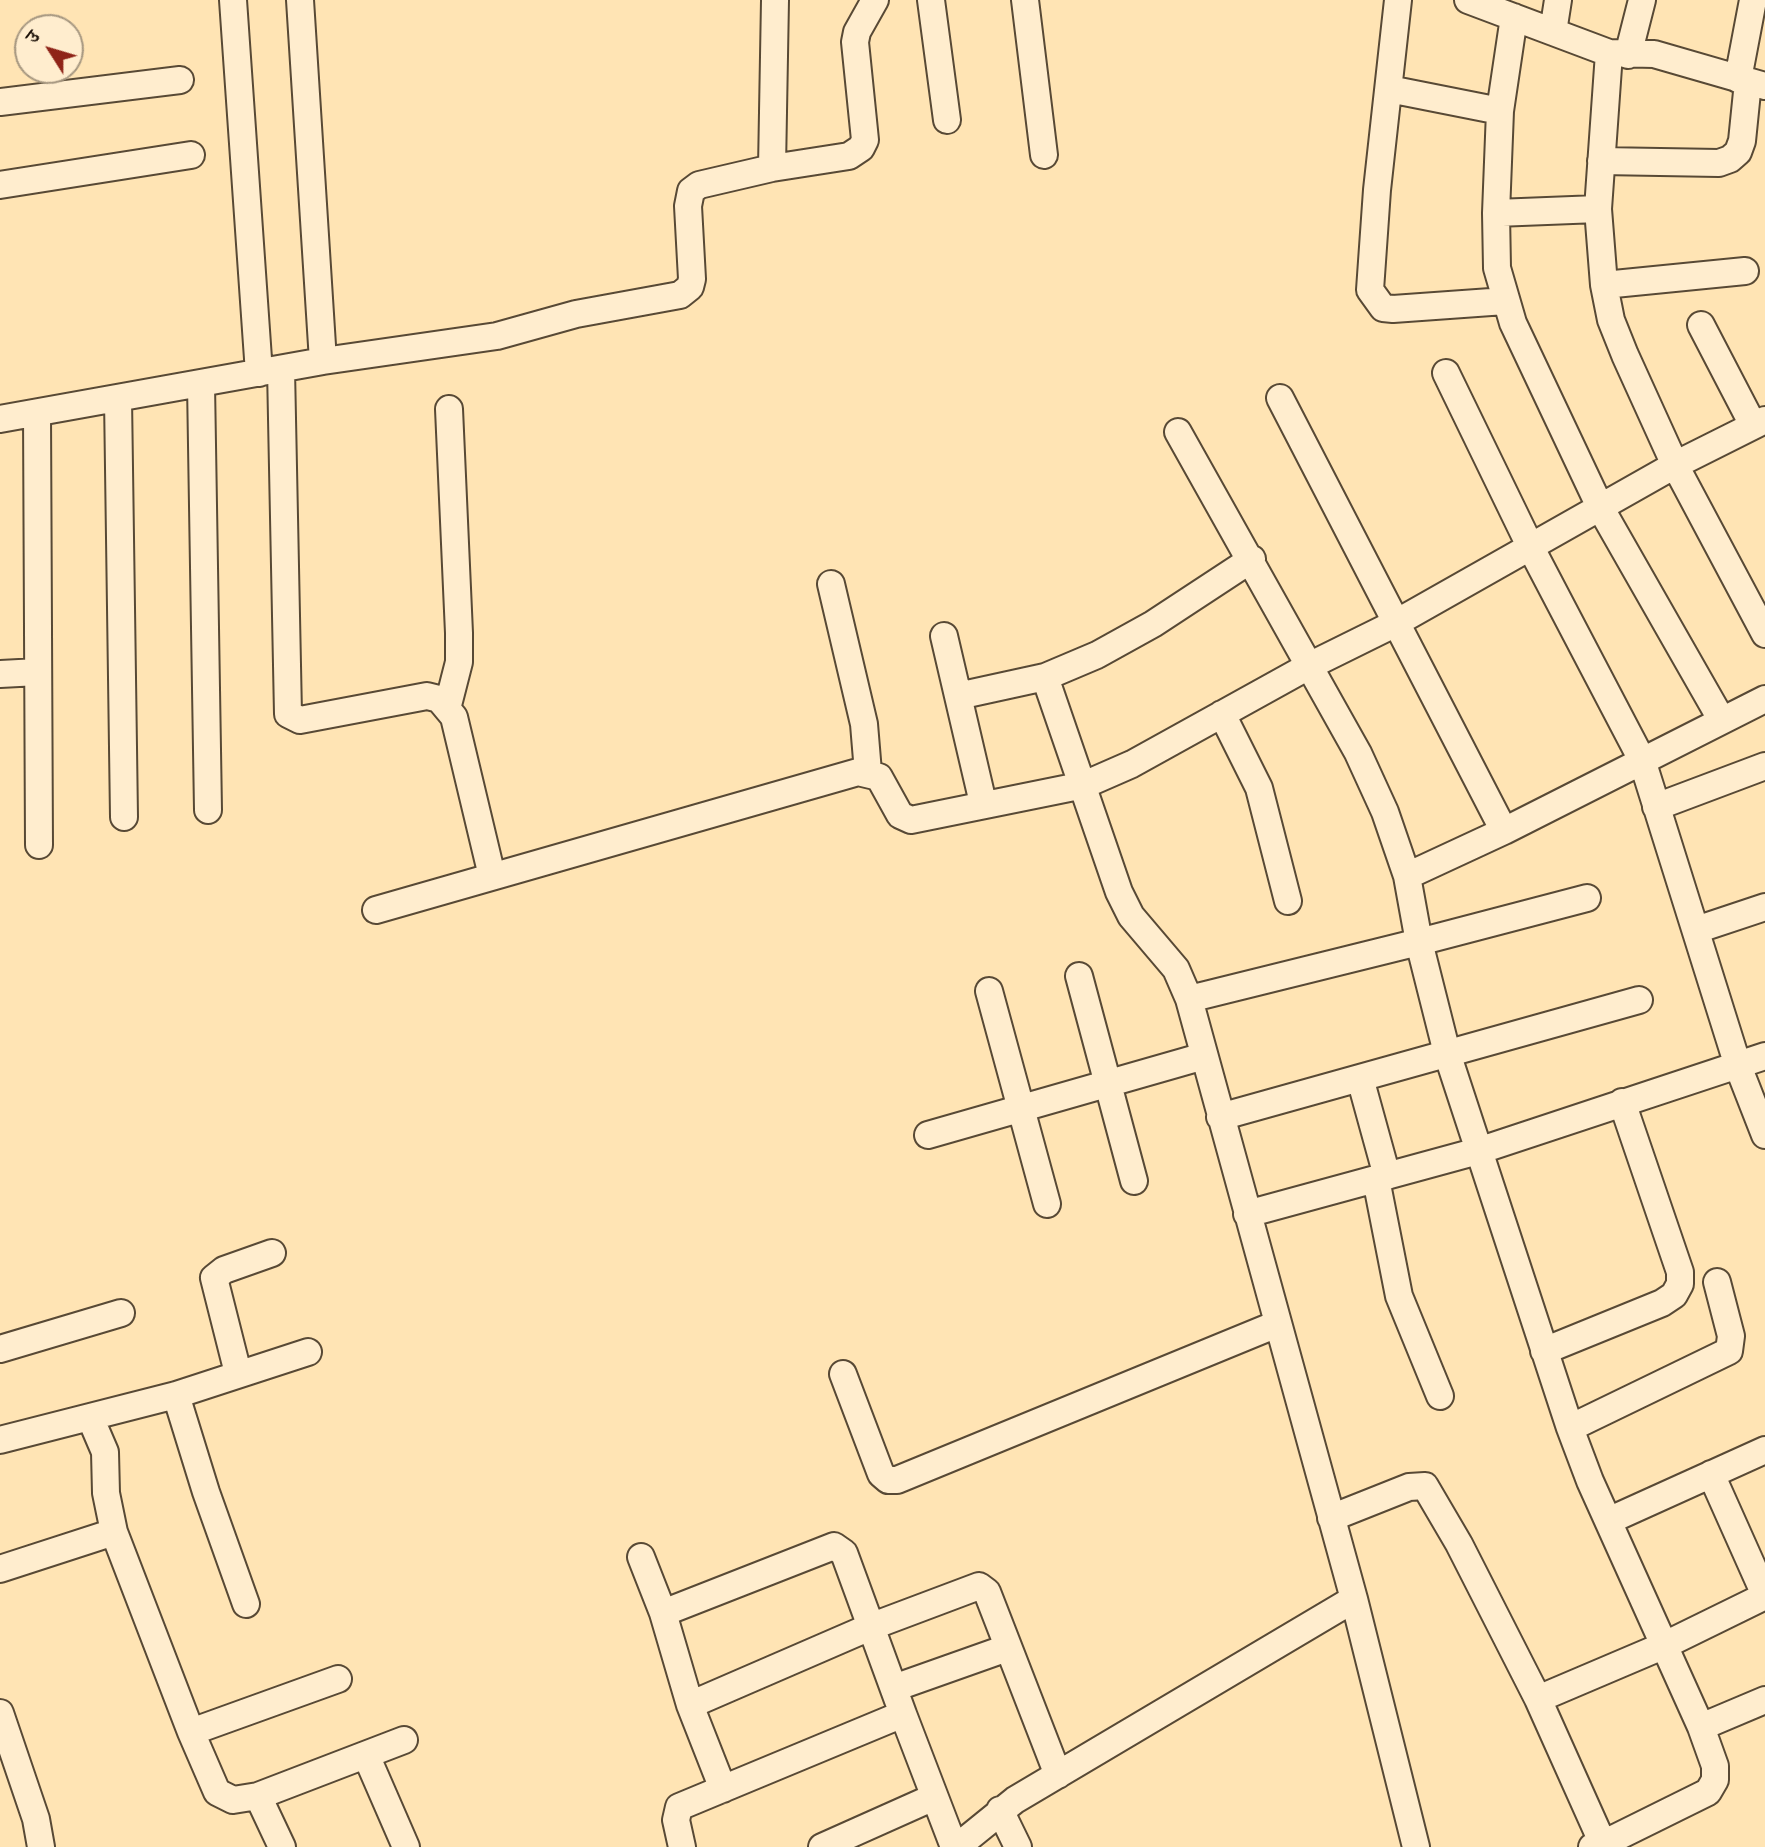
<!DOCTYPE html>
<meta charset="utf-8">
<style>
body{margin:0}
#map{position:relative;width:1765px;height:1847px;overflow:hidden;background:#ffe4b4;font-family:Vollkorn,"Noto Serif Devanagari",serif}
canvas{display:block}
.north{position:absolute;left:14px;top:14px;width:70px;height:70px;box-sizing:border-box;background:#ffedce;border:2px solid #a69780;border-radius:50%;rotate:307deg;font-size:19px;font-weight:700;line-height:28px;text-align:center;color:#20150b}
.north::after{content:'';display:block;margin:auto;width:24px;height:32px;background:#8f2418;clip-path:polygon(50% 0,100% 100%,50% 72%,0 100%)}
</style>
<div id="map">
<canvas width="1765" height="1847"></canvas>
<div class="north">उ</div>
</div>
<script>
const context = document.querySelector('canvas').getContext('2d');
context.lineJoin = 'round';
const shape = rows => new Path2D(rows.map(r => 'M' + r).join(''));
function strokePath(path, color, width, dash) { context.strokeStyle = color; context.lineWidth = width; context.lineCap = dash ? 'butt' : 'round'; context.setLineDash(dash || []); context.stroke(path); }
const minor = shape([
 [233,0,259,373],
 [300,0,323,361],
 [931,0,947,120],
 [1025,0,1044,155],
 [1398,0,1377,190,1370,290,1383,308,1393,309,1505,301],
 [1468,0,1609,53],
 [1553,32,1558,0],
 [1628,55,1642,0],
 [1738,79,1753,0],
 [1765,86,1654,54,1609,53,1598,209,1604,285,1611,320,1625,355,1675,465,1765,634],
 [1389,89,1500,111],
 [0,102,180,80],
 [1601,161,1719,163,1730,159,1738,152,1742,141,1748,82],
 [772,168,775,0],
 [0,185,191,155],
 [1598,209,1496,213,1497,268,1513,323,1600,507,1721,719],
 [1496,213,1500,111,1514,17],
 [1604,285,1745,271],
 [1701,325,1753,425],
 [281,369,288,714,300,720,427,696,439,699,454,717,492,876],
 [1446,373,1531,548,1642,760,1738,1066,1765,1135],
 [201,384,208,810],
 [118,398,124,817],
 [1280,398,1504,831],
 [37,413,39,845],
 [0,419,323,361,497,336,576,314,680,295,690,287,692,279,688,206,691,191,699,185,772,168,849,156,861,148,865,140,855,42,857,32,875,0],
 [1178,432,1358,753,1385,812,1407,876,1504,831,1765,699],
 [831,584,864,724,868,772],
 [944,636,983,803],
 [0,674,38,672],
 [1045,677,1119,892,1131,916,1176,969,1189,999,1354,1599,1416,1847],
 [958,696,1045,677,1097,655,1153,624,1252,559],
 [448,705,459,662,459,633,449,409],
 [1222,714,1259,788,1288,901],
 [1656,807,1765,766],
 [1587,898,1419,942,1447,1053,1570,1428,1590,1481,1701,1727,1715,1766,1715,1780,1708,1792,1603,1844],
 [376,910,858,772,879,777,900,815,911,820,1084,785,1132,764,1309,666,1394,624,1675,465,1765,420],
 [1696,930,1765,907],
 [1079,976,1134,1181],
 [989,991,1047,1204],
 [1189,999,1419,942,1407,876],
 [1360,1078,1387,1176],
 [1220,1117,1639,1000],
 [928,1135,1204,1056],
 [1376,1179,1399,1296,1440,1396],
 [1247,1214,1478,1151,1765,1056],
 [0,1349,121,1313],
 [1544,1351,1662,1303,1674,1295,1680,1284,1680,1272,1622,1102],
 [238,1373,214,1278,224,1270,272,1253],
 [843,1374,881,1474,888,1480,897,1480,1277,1324],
 [176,1395,206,1492,246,1604],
 [90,1417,105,1452,106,1493,114,1532,191,1732,217,1792,233,1800,258,1796,404,1740],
 [1570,1428,1729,1351,1731,1336,1717,1282],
 [0,1440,176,1395,308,1352],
 [1711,1474,1765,1595],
 [1331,1518,1409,1487,1425,1486,1459,1544,1538,1699],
 [1608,1521,1765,1450],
 [641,1557,663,1613,690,1705,723,1789],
 [0,1569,114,1532],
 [663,1613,834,1546,844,1553,903,1714],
 [894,1688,1007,1648],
 [690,1705,870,1627,979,1586,987,1592,1058,1775],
 [0,1713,36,1819,41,1847],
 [1701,1727,1765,1700],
 [191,1732,338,1679],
 [366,1755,406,1847],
 [258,1796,282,1847],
 [1000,1810,1018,1847],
 [682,1847,676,1820,679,1807,903,1714,954,1847],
 [822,1847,934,1797],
 [957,1847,1015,1800,1354,1599],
 [1592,1847,1603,1844,1538,1699,1665,1645,1765,1596]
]);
strokePath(minor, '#584935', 30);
strokePath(minor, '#ffedce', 26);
</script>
